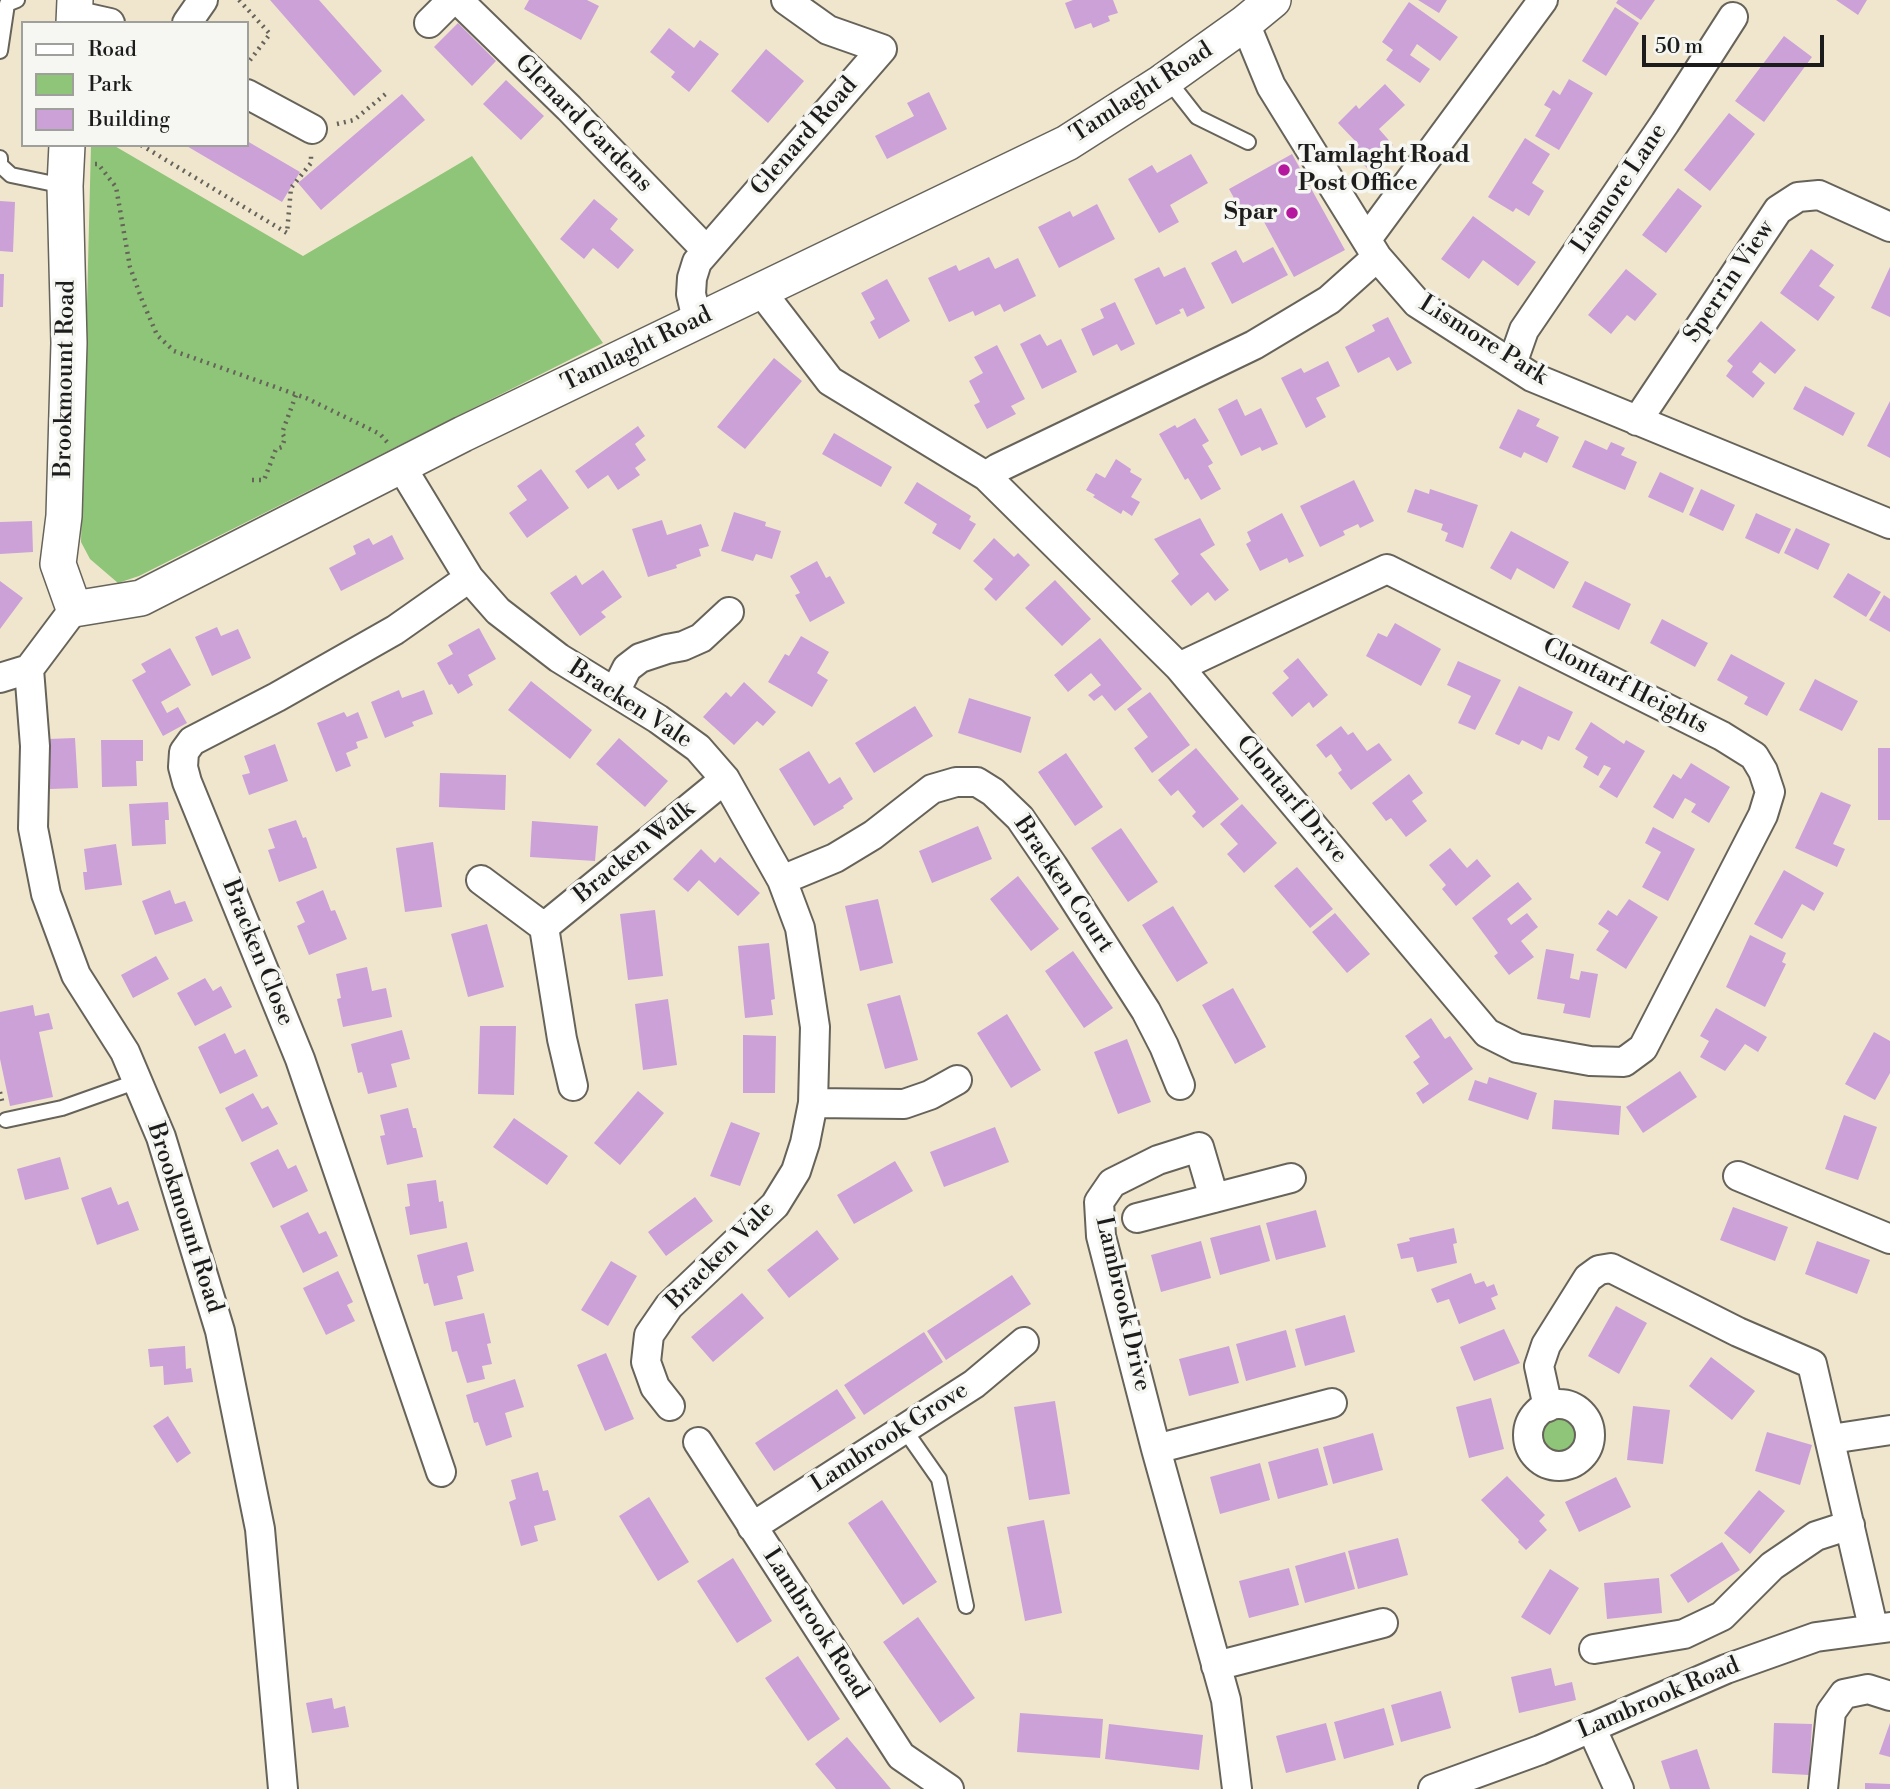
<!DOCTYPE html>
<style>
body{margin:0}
#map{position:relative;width:1890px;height:1789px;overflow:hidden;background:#f0e6ce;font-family:"Libre Bodoni",serif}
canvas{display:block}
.legend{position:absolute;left:21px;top:21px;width:228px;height:126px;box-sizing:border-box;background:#f6f6f2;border:2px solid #9f9f9c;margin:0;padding:9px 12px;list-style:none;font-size:21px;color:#1c1c1c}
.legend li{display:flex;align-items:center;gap:14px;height:35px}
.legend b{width:35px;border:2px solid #9f9f9c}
.scale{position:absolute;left:1642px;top:35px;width:182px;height:32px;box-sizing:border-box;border:4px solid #1c1c1c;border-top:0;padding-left:9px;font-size:21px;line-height:24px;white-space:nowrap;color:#1c1c1c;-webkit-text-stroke:5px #f6f6f2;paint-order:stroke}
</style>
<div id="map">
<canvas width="1890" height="1789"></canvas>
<ul class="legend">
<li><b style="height:9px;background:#fff"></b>Road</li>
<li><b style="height:19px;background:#8ec578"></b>Park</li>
<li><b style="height:19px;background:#cba1d8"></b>Building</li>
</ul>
<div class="scale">50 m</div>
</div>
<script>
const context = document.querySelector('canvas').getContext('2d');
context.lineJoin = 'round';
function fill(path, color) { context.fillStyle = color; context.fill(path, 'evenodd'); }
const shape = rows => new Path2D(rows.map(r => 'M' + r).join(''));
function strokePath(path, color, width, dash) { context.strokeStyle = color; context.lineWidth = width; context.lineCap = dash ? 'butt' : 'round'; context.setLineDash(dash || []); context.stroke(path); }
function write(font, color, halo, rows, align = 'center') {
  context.font = font + ' "Libre Bodoni",serif'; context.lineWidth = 7; context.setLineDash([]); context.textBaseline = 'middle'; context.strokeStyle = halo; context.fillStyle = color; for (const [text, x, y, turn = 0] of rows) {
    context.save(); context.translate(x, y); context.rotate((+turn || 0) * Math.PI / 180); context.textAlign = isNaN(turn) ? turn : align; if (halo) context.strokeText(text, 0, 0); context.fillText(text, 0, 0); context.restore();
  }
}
fill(shape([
 [91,145,113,145,303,256,472,156,603,343,139,576,118,583,90,559,81,542],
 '1542 1436a18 18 0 1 1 36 0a18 18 0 1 1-36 0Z'
]), '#8ec578');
fill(shape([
 [270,0,319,0,382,71,354,96],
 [529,0,587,0,599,6,581,40,524,9],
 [1073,0,1113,0,1118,13,1108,16,1110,21,1093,28,1091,23,1075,29,1065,3],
 [1418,0,1447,0,1439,13],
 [1618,0,1655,0,1641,20,1616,3],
 [1836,0,1867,0,1858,15],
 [1409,2,1458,37,1440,61,1417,44,1410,55,1430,69,1420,83,1386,60,1393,50,1382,42],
 [1615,7,1639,23,1606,76,1582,61],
 [458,23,496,61,472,86,434,47],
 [669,28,694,48,700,40,719,54,689,92,671,77,675,72,650,52],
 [1784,36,1812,57,1764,122,1735,101],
 [766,49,804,81,768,123,731,91],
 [1569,79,1593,93,1559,150,1535,136,1551,109,1544,105,1553,90,1560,95],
 [506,80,544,116,521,140,483,104],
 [1385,84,1405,105,1379,129,1393,145,1368,169,1351,152,1359,145,1338,123,1356,105,1359,109],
 [929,92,947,129,887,159,875,136,914,116,907,103],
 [402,94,425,120,321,210,298,183],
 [1729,113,1755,134,1710,191,1684,170],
 [1525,138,1550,154,1532,183,1544,191,1529,216,1516,208,1513,212,1488,197],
 [247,141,300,172,282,202,185,145,247,145],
 [1191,154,1208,183,1170,205,1179,222,1159,233,1128,179,1152,165,1157,173],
 [1292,154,1345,250,1294,277,1257,209,1244,216,1229,189],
 [1678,188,1702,206,1666,253,1642,235],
 [594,199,618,219,610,229,634,250,618,269,593,248,584,259,560,239],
 [0,201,15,202,13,252,0,251],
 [1097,204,1115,239,1059,268,1038,227,1070,211,1073,217],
 [1473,216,1536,262,1518,286,1483,260,1469,279,1441,259],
 [1273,247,1288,275,1232,304,1211,263,1236,250,1243,263],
 [1811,249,1834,265,1819,286,1835,297,1818,321,1780,293],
 [989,257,995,269,1018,258,1036,296,1004,312,1000,304,975,316,973,311,949,322,928,278,956,265,959,271],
 [1159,267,1164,277,1185,267,1205,308,1187,317,1183,308,1179,310,1181,313,1156,325,1134,279],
 [1890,267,1890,317,1871,308],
 [1626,269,1657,294,1635,321,1627,315,1611,334,1588,315],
 [0,274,4,274,3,307,0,307],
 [887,279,910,321,879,339,870,322,875,319,861,293],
 [1115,302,1135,344,1121,351,1117,344,1093,356,1081,329,1104,318,1100,309],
 [1388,317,1412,363,1397,371,1389,357,1358,373,1345,347,1375,331,1372,325],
 [1761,321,1796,350,1775,374,1760,362,1752,372,1765,383,1753,398,1726,376,1733,366,1727,361],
 [1040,334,1047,346,1061,339,1077,372,1042,389,1020,344],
 [997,345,1025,399,1011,406,1016,414,987,429,974,405,980,402,969,381,983,373,974,357],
 [774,358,802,381,745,449,717,427],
 [1328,361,1340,386,1316,398,1326,417,1306,428,1281,378,1301,368,1304,373],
 [1805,386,1855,413,1843,436,1793,409],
 [1237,399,1245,416,1261,408,1278,444,1262,451,1260,447,1241,456,1218,409],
 [1890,401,1890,458,1867,446],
 [1518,409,1540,419,1536,426,1559,437,1547,463,1524,452,1521,458,1499,448],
 [1195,418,1209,441,1202,445,1213,463,1208,466,1221,489,1201,500,1188,478,1185,480,1159,434,1175,425,1177,428],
 [638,426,645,436,635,444,646,460,635,468,640,475,618,490,608,475,588,489,575,471],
 [834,433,892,467,881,487,822,454],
 [1585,440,1607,450,1611,442,1625,448,1621,455,1637,462,1625,490,1572,467],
 [1116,459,1131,469,1130,472,1142,479,1131,497,1140,502,1132,516,1123,510,1121,514,1093,497,1095,495,1086,490,1096,473,1105,478],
 [541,469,569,508,527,538,509,513,527,500,517,486],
 [1660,472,1694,488,1683,513,1648,497],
 [1354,480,1374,521,1360,528,1358,524,1343,531,1345,535,1320,547,1300,506],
 [917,482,971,516,969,520,976,524,960,550,932,533,937,524,904,503],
 [1415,489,1429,494,1430,489,1478,505,1463,548,1445,541,1448,533,1441,530,1443,524,1407,512],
 [1701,489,1735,505,1723,531,1689,515],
 [734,512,766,522,765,526,781,531,772,559,756,554,753,561,721,551],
 [1282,513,1304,556,1289,563,1287,558,1260,571,1246,544,1251,541,1247,532],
 [1756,513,1791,529,1779,554,1745,538],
 [1200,518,1215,545,1200,554,1229,590,1215,601,1208,592,1191,606,1171,581,1179,574,1154,539],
 [662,520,667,535,701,524,709,546,699,549,701,556,676,565,677,568,648,577,632,529],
 [32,521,33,552,0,554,0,522],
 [1796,528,1830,544,1818,570,1784,553],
 [1511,531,1569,562,1554,589,1517,568,1511,580,1490,568],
 [392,535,404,559,341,591,329,568,356,554,353,546,369,538,373,545],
 [994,538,1014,557,1018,553,1030,565,996,601,984,589,993,579,973,561],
 [817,561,826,578,830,576,845,603,810,622,795,595,800,593,790,576],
 [603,570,622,597,601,612,606,617,580,636,550,593,576,575,582,585],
 [1848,573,1881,592,1866,617,1833,597],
 [1055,580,1091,619,1062,646,1025,608],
 [0,581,23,598,0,629],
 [1585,581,1631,604,1619,630,1572,607],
 [1884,595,1890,599,1890,632,1869,620],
 [1662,619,1708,643,1695,667,1650,643],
 [1395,623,1441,649,1421,686,1366,656,1378,633,1387,637],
 [217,627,221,636,238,629,251,658,212,676,195,637],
 [479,628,496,659,468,675,473,685,458,694,452,684,449,685,437,663,453,654,448,645],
 [801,636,829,652,817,673,828,680,812,707,768,682,785,654,789,656],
 [1100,638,1142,689,1115,711,1102,695,1094,701,1088,695,1101,685,1091,673,1068,692,1054,675],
 [170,648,191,685,161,702,167,713,178,707,187,723,163,736,132,680,146,672,141,664],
 [1731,654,1785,683,1767,716,1744,704,1748,697,1717,680],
 [1298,658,1328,695,1313,708,1309,702,1292,717,1272,693,1289,678,1283,671],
 [1458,661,1501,680,1475,730,1458,723,1471,696,1447,685],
 [1815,679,1858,701,1842,731,1799,710],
 [531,681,592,730,570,759,508,710],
 [744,682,776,712,763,726,757,721,734,745,703,717,726,692,731,697],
 [1519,686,1573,712,1559,741,1548,736,1542,750,1522,740,1519,745,1495,734],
 [399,690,402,698,424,690,433,714,412,722,414,726,385,738,371,702],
 [1150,692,1190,745,1152,773,1134,748,1148,737,1127,709],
 [969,698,1031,717,1021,753,958,733],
 [915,706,933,736,874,773,855,743],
 [344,712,347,717,358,712,368,738,356,742,358,748,346,753,351,766,336,772,317,723],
 [1591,722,1624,744,1626,740,1645,751,1617,798,1599,787,1611,768,1604,765,1598,776,1583,767,1588,757,1575,749],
 [1341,726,1348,735,1353,732,1367,751,1379,743,1392,760,1351,790,1338,773,1342,770,1331,754,1326,758,1316,745],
 [75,738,78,788,50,789,48,739],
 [619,738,668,781,645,807,596,764],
 [101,740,143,740,143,761,136,761,137,786,102,787],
 [275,744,288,781,249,795,242,775,250,773,244,756],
 [1196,748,1239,799,1203,828,1192,816,1196,812,1178,790,1171,796,1158,780],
 [1878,748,1890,748,1890,820,1878,820],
 [809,751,829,784,840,777,853,799,843,806,844,808,814,826,779,769],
 [1066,753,1103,807,1075,826,1038,772],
 [1691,763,1730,787,1709,823,1691,812,1696,804,1685,798,1673,819,1653,807,1673,774,1681,779],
 [440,773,506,775,505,810,439,807],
 [1409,774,1423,793,1412,801,1427,821,1406,837,1391,818,1386,821,1372,803],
 [1821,792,1851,805,1833,844,1845,849,1837,867,1795,848],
 [168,802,169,820,165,820,166,844,132,846,129,804],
 [1242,804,1277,843,1244,873,1227,854,1238,844,1220,824],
 [296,820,303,838,306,837,317,868,279,882,268,850,275,848,268,829],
 [532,821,598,826,595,861,530,857],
 [978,826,992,859,932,883,919,851],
 [1653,827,1695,849,1668,901,1642,887,1661,852,1645,843],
 [1121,828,1158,882,1128,902,1091,848],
 [433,842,442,907,405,912,396,848],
 [116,844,122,885,85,890,83,872,87,872,84,849],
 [1450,848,1467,868,1477,859,1491,876,1456,906,1442,889,1446,885,1429,865],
 [701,849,715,863,720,857,760,893,738,916,699,880,688,892,673,879],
 [1297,867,1333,909,1310,928,1274,886],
 [1784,870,1824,893,1814,911,1802,904,1782,939,1754,924],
 [1018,876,1059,929,1031,951,990,899],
 [1518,882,1532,899,1507,919,1511,925,1527,913,1538,927,1521,941,1534,957,1509,975,1494,956,1498,953,1472,918],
 [170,890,175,904,185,901,193,921,155,935,142,901],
 [323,890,331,911,335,910,347,939,309,955,297,926,305,922,296,902],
 [878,899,893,963,860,971,845,906],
 [1629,899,1658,917,1626,969,1596,950,1609,931,1598,924,1608,910,1617,916],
 [1173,906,1208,963,1177,982,1142,925],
 [655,910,663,976,628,980,620,914],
 [1335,913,1370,954,1347,973,1312,932],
 [487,924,504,987,468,997,451,934],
 [1750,935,1786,953,1782,962,1786,964,1765,1007,1726,987],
 [769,943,775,999,771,1000,773,1015,745,1018,738,946],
 [1546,949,1574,954,1570,978,1579,980,1581,971,1598,974,1590,1018,1563,1013,1565,1004,1537,999],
 [1073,951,1113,1008,1084,1028,1045,971],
 [156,956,169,979,133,998,121,975],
 [367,967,372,991,386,988,392,1017,343,1027,337,999,341,998,336,974],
 [205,978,213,991,221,986,232,1007,195,1026,177,993],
 [1233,988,1266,1047,1235,1064,1202,1005],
 [900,995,918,1060,885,1069,867,1004],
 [668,999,677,1065,643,1070,635,1004],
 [33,1005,35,1016,49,1013,53,1029,39,1032,53,1097,10,1106,0,1059,0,1012],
 [1716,1008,1767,1037,1758,1052,1745,1044,1725,1071,1700,1057,1709,1041,1700,1036],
 [1007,1014,1041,1070,1011,1088,977,1033],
 [1431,1018,1445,1039,1450,1036,1473,1069,1423,1104,1416,1093,1429,1084,1413,1062,1420,1057,1405,1036],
 [480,1026,516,1026,514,1095,478,1094],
 [402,1030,410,1059,391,1064,397,1087,368,1094,362,1072,358,1073,351,1044],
 [1874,1032,1890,1041,1890,1073,1875,1100,1845,1084],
 [225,1033,235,1054,245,1049,258,1076,220,1094,198,1047],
 [743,1035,776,1036,775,1093,743,1093],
 [1127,1039,1151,1102,1118,1114,1094,1052],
 [1680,1071,1697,1097,1643,1133,1626,1107],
 [1489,1077,1537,1093,1528,1120,1468,1100,1475,1080,1487,1084],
 [638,1091,664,1113,620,1165,594,1143],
 [253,1093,262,1109,268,1106,278,1124,242,1142,225,1108],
 [1554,1100,1621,1106,1619,1135,1552,1129],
 [408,1108,413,1128,416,1128,423,1157,387,1165,380,1136,385,1135,380,1115],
 [1844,1115,1877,1127,1858,1180,1825,1169],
 [514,1118,568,1156,547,1185,493,1147],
 [731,1122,760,1133,740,1186,710,1176],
 [995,1127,1009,1162,944,1187,930,1152],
 [278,1149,288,1169,296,1165,308,1191,273,1208,250,1163],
 [60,1157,69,1189,25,1200,17,1169],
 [895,1161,913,1191,854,1224,837,1195],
 [436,1180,439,1202,443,1201,447,1228,410,1235,405,1207,410,1206,407,1184],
 [111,1187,118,1205,128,1201,139,1230,97,1245,81,1198],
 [695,1197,713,1221,666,1256,648,1232],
 [1733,1207,1788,1227,1775,1261,1720,1240],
 [1316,1210,1326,1247,1276,1260,1266,1223],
 [308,1212,319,1234,326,1231,338,1256,303,1273,280,1226],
 [1260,1225,1270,1261,1220,1275,1210,1238],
 [1454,1228,1457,1243,1453,1244,1457,1263,1417,1272,1413,1257,1401,1259,1397,1244,1410,1241,1409,1238],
 [817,1230,839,1259,789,1298,767,1270],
 [1201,1241,1211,1278,1161,1292,1151,1255],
 [1817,1241,1870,1260,1857,1294,1805,1274],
 [467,1242,474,1271,457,1276,463,1299,434,1306,428,1283,424,1284,417,1255],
 [611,1261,637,1276,608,1326,581,1310],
 [338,1271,353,1302,347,1305,355,1321,326,1335,303,1288],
 [1471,1273,1475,1284,1484,1281,1487,1287,1494,1284,1498,1295,1491,1298,1496,1309,1459,1324,1449,1299,1437,1303,1431,1289],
 [1012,1275,1031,1304,946,1360,927,1331],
 [742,1293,764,1318,713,1362,691,1337],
 [1616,1306,1647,1323,1619,1374,1588,1356],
 [484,1313,491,1343,487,1344,492,1364,482,1366,485,1379,467,1383,457,1351,452,1352,445,1322],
 [1345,1315,1355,1352,1305,1366,1295,1329],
 [1504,1329,1520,1363,1474,1381,1460,1347],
 [1286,1330,1296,1367,1246,1381,1236,1344],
 [924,1332,943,1362,864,1415,844,1385],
 [185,1346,186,1369,191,1368,193,1382,164,1385,163,1366,150,1367,148,1349],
 [1229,1346,1239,1383,1189,1396,1179,1359],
 [606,1353,634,1419,605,1431,577,1365],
 [1711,1357,1755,1391,1732,1420,1689,1386],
 [515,1379,524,1407,505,1413,512,1437,486,1446,478,1422,474,1423,466,1395],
 [837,1389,856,1418,774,1471,755,1443],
 [1491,1398,1504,1449,1469,1458,1456,1407],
 [1055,1401,1070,1494,1029,1500,1014,1407],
 [1633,1406,1670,1410,1663,1464,1627,1460],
 [168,1416,191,1453,177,1463,153,1426],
 [1767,1432,1812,1445,1800,1485,1755,1471],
 [1373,1433,1383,1470,1333,1484,1323,1447],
 [1318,1448,1328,1485,1278,1499,1268,1462],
 [1260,1463,1270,1500,1220,1514,1210,1477],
 [538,1472,543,1491,548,1490,556,1520,534,1526,538,1541,521,1546,509,1502,516,1499,511,1480],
 [1507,1476,1545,1515,1539,1521,1547,1530,1526,1550,1518,1542,1519,1540,1481,1500],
 [1616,1477,1631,1507,1579,1532,1565,1502],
 [1759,1490,1785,1511,1750,1554,1724,1533],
 [649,1497,689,1562,658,1581,619,1516],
 [882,1500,937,1582,903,1605,848,1523],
 [1044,1520,1062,1613,1025,1621,1007,1527],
 [1398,1538,1408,1575,1358,1589,1348,1551],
 [1722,1542,1740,1570,1688,1603,1670,1575],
 [1345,1552,1355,1589,1305,1603,1295,1566],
 [733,1558,772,1621,737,1643,697,1581],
 [1289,1568,1299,1605,1249,1618,1239,1581],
 [1550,1569,1579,1588,1550,1635,1521,1617],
 [1659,1578,1662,1613,1607,1619,1604,1583],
 [918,1617,975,1698,940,1723,883,1642],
 [798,1656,840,1719,808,1741,765,1678],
 [1551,1668,1555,1686,1572,1682,1576,1700,1519,1713,1511,1677],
 [1441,1691,1451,1728,1401,1742,1391,1705],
 [332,1698,334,1709,345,1706,349,1727,312,1733,306,1703],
 [1384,1708,1394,1745,1344,1759,1334,1722],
 [1020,1713,1103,1719,1100,1758,1017,1752],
 [1326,1723,1336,1760,1286,1773,1276,1736],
 [1774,1723,1812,1724,1809,1775,1772,1773],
 [1890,1723,1890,1757,1879,1754],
 [1109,1724,1203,1735,1199,1770,1105,1759],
 [847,1737,891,1789,836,1789,815,1764],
 [1697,1749,1710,1789,1670,1789,1661,1761],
 [1865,1783,1890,1784,1890,1789,1865,1789]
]), '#cba1d8');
const service = shape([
 [0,51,7,4,17,0],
 [1168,80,1197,117,1248,142],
 [0,158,0,165,11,175,64,186],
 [6,1120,62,1108,138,1081],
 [904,1429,939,1479,966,1606]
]);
const minor = shape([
 [458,0,569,108,706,250],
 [74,15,110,23],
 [187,23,203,0],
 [429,23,452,0],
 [1245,23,1271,86,1377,257,1417,303,1532,377,1890,524],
 [247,94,312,129],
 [1367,239,1543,0],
 [760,290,830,381,986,476,1179,667,1487,1033,1517,1048,1590,1061,1624,1062,1643,1048,1763,815,1770,792,1763,771,1754,756,1722,736,1387,569,1179,667],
 [701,319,695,311,691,294,692,278,697,262,882,49,828,30,786,0],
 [1512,364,1524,330,1665,123,1733,17],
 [1637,421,1778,210,1798,197,1819,195,1890,227],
 [402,464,407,476,469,578,498,611,559,658,658,719,698,748,725,779,782,880,800,928,815,1027,813,1103,805,1143,796,1171,775,1205,669,1306,649,1335,646,1362,655,1387,670,1406],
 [986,476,998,468,1254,345,1329,300,1377,257],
 [29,669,35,746,33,828,46,894,76,975,125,1052,161,1137,220,1331,260,1529,283,1789],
 [0,678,29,669,74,609],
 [615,692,627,668,640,658,667,649,683,646,701,638,729,612],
 [481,880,544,927],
 [782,880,835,858,873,835,932,789,956,782,977,782,993,792,1020,818,1053,866,1146,1011,1164,1046,1180,1085],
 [573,1086,562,1039,544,927,725,779],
 [813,1103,904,1104,930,1095,957,1080],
 [1738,1176,1890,1239],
 [1214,1198,1199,1147,1158,1160,1112,1183,1099,1202,1101,1236,1156,1449,1226,1700,1237,1789],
 [1137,1218,1291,1178],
 '1528 1435a31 31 0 1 1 62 0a31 31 0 1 1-62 0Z',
 [1548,1407,1539,1366,1546,1345,1588,1278,1599,1270,1611,1268,1738,1332,1812,1364,1873,1627],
 [1831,1439,1890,1430],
 [698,1442,901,1756,949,1789],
 [1156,1449,1332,1403],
 [441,1472,300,1059,187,782,183,767,184,752,192,741,277,697,395,630,469,578],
 [752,1527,974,1384,1024,1342],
 [1594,1649,1684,1634,1722,1616,1772,1566,1816,1536,1850,1525],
 [1216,1666,1383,1623],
 [1591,1727,1619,1789],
 [1433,1789,1540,1750,1726,1669,1816,1637,1890,1627],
 [1823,1789,1831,1712,1844,1694,1868,1689,1890,1696]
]);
const tertiary = shape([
 [74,23,75,0],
 [67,145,65,186,69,343,64,516,58,564,74,609,141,598,463,434,1067,143,1161,83,1245,23,1273,0]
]);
strokePath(service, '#66635a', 18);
strokePath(minor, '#66635a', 32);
strokePath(tertiary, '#66635a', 38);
strokePath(shape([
 [239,0,270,34,247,64],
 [337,124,354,120,388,92],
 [141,145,287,233,291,188,311,163,311,154],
 [95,164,98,164,116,187,130,267,142,300,157,335,174,351,306,398,380,434,387,442],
 [252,480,264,480,276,449,282,447,285,438,282,433,296,395],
 [0,1092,3,1105]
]), '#66635a', 4.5, [2, 5]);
strokePath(service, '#fff', 14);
strokePath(minor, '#fff', 28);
strokePath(tertiary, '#fff', 35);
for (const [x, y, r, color] of [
 [1284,170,7,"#b5179e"],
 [1292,213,7,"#b5179e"]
]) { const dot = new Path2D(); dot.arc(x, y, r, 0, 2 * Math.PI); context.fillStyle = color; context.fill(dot); strokePath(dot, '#f6f6f2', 2.5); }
write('24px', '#1c1c1c', '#f6f6f2', [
 ["Tamlaght Road",1142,93,-33],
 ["Glenard Gardens",583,124,45],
 ["Glenard Road",805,137,-49],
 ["Lismore Lane",1620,189,-56],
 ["Sperrin View",1730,282,-56],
 ["Lismore Park",1483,341,32],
 ["Tamlaght Road",637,350,-26],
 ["Brookmount Road",66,379,-89],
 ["Clontarf Heights",1625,687,27],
 ["Bracken Vale",630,705,33],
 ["Clontarf Drive",1291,800,50],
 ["Bracken Walk",635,853,-39],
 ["Bracken Court",1063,885,56],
 ["Bracken Close",257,953,68],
 ["Brookmount Road",184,1218,72],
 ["Bracken Vale",721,1256,-45],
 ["Lambrook Drive",1122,1304,77],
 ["Lambrook Grove",890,1438,-33],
 ["Lambrook Road",815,1624,57],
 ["Lambrook Road",1659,1699,-23]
]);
write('bold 24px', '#1c1c1c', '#f6f6f2', [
 ["Tamlaght Road",1298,156],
 ["Post Office",1298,184],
 ["Spar",1278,213,"right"]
], 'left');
</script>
